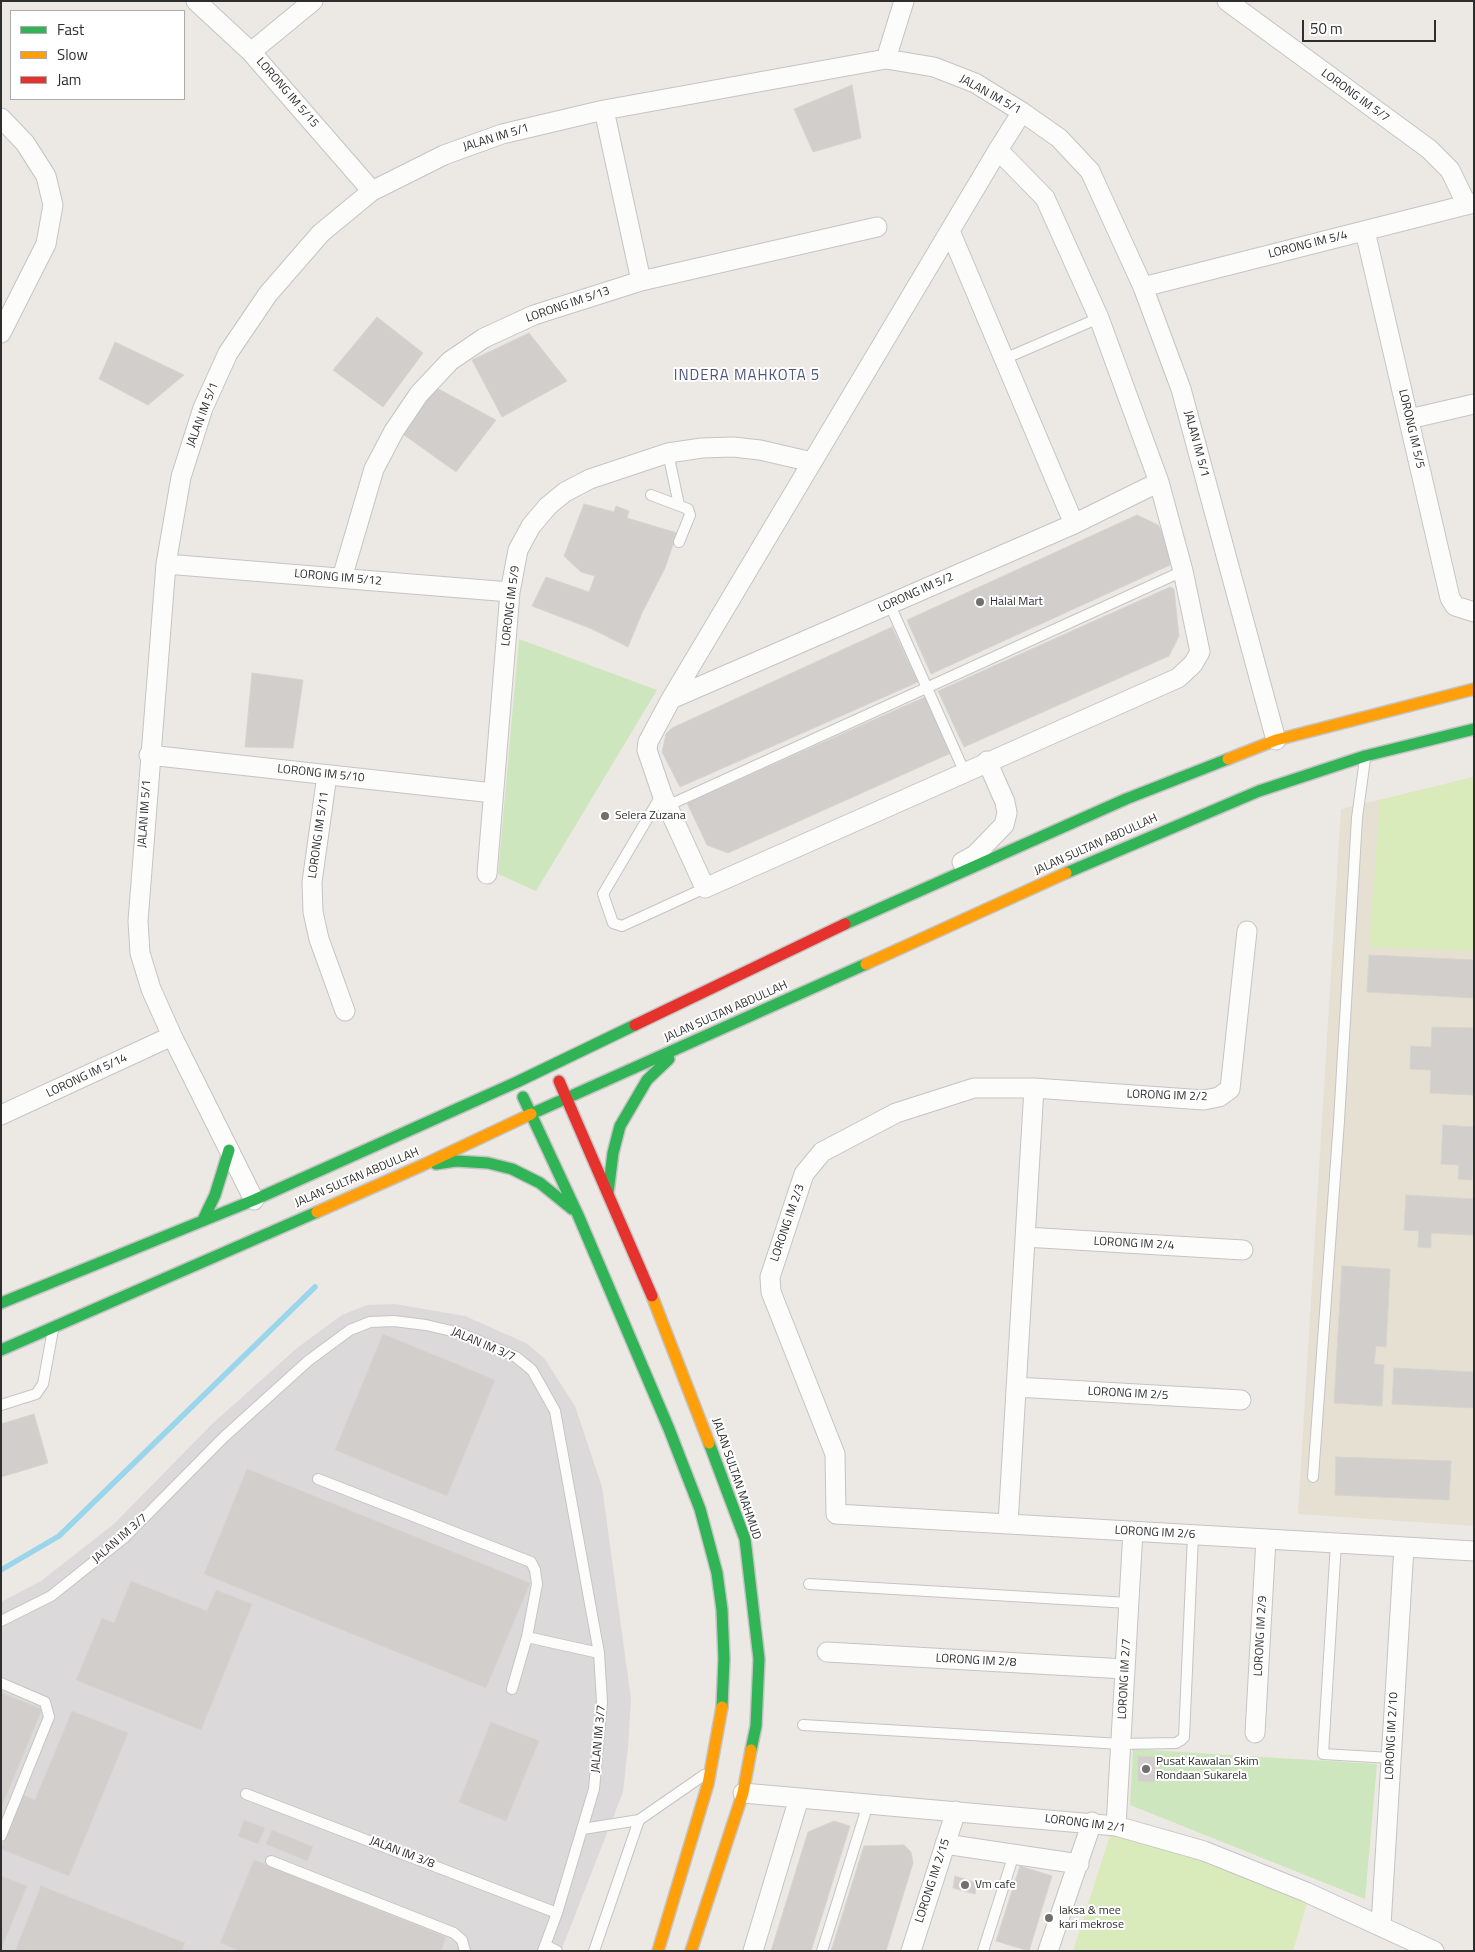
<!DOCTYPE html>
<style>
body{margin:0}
#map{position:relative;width:1475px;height:1952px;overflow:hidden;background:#ece8e4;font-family:"Titillium Web",sans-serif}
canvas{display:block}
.frame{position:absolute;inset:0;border:2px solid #2e2e2e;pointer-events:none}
.legend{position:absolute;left:10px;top:10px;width:175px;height:90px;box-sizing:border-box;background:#fff;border:1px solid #ababab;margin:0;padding:6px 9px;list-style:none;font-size:15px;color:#2e2e2e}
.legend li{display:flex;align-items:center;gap:10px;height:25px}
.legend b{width:25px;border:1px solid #ababab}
.scale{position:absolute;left:1302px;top:20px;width:134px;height:22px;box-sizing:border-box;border:2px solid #2e2e2e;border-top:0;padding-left:6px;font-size:15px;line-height:18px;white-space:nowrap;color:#2e2e2e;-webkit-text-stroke:4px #fff;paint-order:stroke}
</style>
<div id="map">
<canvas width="1475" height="1952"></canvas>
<div class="frame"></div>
<ul class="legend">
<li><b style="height:6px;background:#30b455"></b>Fast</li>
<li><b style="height:6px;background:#ff9f0a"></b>Slow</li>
<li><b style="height:6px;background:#e5322d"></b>Jam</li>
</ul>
<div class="scale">50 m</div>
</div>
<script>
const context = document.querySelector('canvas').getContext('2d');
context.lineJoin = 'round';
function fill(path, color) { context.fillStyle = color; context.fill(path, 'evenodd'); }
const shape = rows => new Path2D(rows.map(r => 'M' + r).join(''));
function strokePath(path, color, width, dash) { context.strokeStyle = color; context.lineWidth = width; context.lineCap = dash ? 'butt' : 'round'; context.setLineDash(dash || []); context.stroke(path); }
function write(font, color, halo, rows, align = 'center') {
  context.font = font + ' "Titillium Web",sans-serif'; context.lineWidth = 4; context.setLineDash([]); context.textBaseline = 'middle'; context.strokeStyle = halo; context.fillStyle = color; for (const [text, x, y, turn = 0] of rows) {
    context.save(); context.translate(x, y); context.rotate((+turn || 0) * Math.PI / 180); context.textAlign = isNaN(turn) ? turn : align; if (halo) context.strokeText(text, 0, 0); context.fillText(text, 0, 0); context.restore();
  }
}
fill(shape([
 [395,1304,465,1316,526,1343,544,1358,575,1406,602,1487,631,1699,628,1747,623,1792,561,1951,1,1951,1,1602,41,1581,114,1524,212,1424,297,1348,342,1315,367,1305]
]), '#dcd9db');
fill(shape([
 [1474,777,1474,1526,1298,1514,1341,809]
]), '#e6e0d3');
fill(shape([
 [519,639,657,690,536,891,498,874],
 [1133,1749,1377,1764,1365,1899,1130,1805]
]), '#cee6be');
fill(shape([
 [1474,777,1474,951,1369,947,1380,800],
 [1114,1823,1204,1852,1307,1903,1293,1951,1073,1951]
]), '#d9eabb');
strokePath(shape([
 [1,1570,59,1536,315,1287]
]), '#99d6ec', 5.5);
const building = shape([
 [852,85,861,138,813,152,794,109,852,85],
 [377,317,423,353,383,407,333,370,377,317],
 [529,333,567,381,502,417,472,360,529,333],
 [115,342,184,375,148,405,99,379,115,342],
 [435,387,496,420,456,472,400,432,435,387],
 [584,504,614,512,616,506,629,511,627,518,677,533,665,568,642,613,628,647,592,629,532,606,546,577,589,592,595,576,581,572,564,556,584,504],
 [1137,515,1158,525,1170,545,1170,565,931,674,907,620,1137,515],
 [1170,587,1174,589,1179,636,1169,656,964,747,938,691,1170,587],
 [892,627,918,682,680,787,662,752,666,734,672,728,892,627],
 [252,673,303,680,293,748,245,747,252,673],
 [925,697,951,753,728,853,707,845,687,803,925,697],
 [1369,955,1474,960,1474,998,1367,992,1369,955],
 [1432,1027,1474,1028,1474,1095,1430,1093,1431,1070,1410,1069,1411,1046,1431,1047,1432,1027],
 [1443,1125,1474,1127,1472,1180,1458,1179,1459,1165,1441,1164,1443,1125],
 [1406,1195,1474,1199,1474,1235,1431,1233,1431,1248,1418,1247,1419,1231,1404,1230,1406,1195],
 [1342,1266,1390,1269,1386,1347,1376,1346,1374,1364,1384,1365,1382,1406,1334,1403,1342,1266],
 [383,1334,495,1380,447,1496,335,1450,383,1334],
 [1394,1368,1474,1372,1474,1408,1392,1404,1394,1368],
 [34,1414,48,1463,1,1477,1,1424,34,1414],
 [1336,1457,1451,1461,1449,1500,1335,1495,1336,1457],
 [247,1469,530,1583,486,1688,204,1574,247,1469],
 [131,1581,207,1611,216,1590,252,1604,201,1730,76,1680,102,1618,114,1623,131,1581],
 [1,1693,42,1709,1,1808,1,1693],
 [72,1711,128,1733,69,1876,1,1849,23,1795,35,1800,72,1711],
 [491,1722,539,1741,506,1821,459,1802,491,1722],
 [1138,1756,1155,1757,1155,1782,1138,1781,1138,1756],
 [244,1820,265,1828,258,1844,238,1836,244,1820],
 [834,1821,850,1826,811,1951,771,1951,808,1832,834,1821],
 [272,1830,313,1847,307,1861,266,1844,272,1830],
 [904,1845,911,1852,913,1863,886,1951,831,1951,864,1846,904,1845],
 [254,1860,446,1937,441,1951,240,1951,220,1943,254,1860],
 [1020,1866,1052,1876,1029,1951,996,1941,1020,1866],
 [1,1876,27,1886,1,1949,1,1876],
 [955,1876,977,1883,975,1894,953,1888,955,1876],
 [41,1886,185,1943,182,1951,15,1951,41,1886]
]);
fill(building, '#d1cecb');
strokePath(building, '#d7d4d0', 1);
const lane = shape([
 [1004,359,1099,318],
 [668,453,679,505],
 [651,495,688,509,690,515,679,542],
 [890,605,964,771],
 [662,794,603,894,613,923,622,926,705,888],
 [667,806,1183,571],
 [1,1405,36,1394,43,1384,53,1330],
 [1313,1477,1339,1121,1357,818,1365,759],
 [318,1479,531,1562,535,1570,537,1584,527,1637,512,1689],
 [1336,1543,1323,1754,1391,1758],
 [809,1584,1129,1603],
 [1,1621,51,1596,125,1537,224,1437,308,1361,350,1330,370,1322,394,1321,426,1325,460,1333,516,1357,532,1370,555,1411,599,1653,602,1702,594,1789,557,1913,543,1951],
 [527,1637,599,1653],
 [1,1683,45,1702,49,1717,1,1836],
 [803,1725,1121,1744,1176,1743,1181,1740,1184,1737,1193,1535],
 [246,1794,557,1913],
 [583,1829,639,1820,704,1775],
 [271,1861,454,1933,462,1940,465,1951],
 [545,1945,557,1951],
 [594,1951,639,1820],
 [822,1951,868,1804],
 [983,1951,1014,1854]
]);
const street = shape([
 [196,1,251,52,372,191],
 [1227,1,1429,149,1450,170,1467,205],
 [251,52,313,1],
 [886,59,904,1],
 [604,110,641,281],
 [1,118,25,143,46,176,53,205,46,244,1,333],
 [998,150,1045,198,1099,318,1159,482,1183,571,1200,652,1193,664,1178,678,705,888,662,794,647,750,648,742,671,699,998,150,1022,112],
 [950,231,1074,524],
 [1365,231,1450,598,1455,606,1474,612],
 [1143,287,1474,203],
 [1409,419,1474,404],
 [166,564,510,592],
 [342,578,374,469,394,431,419,394,450,361,484,338,534,315,641,281,877,227],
 [671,699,1074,524,1159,482],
 [149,755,493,793],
 [327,775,312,882,313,912,319,939,345,1011],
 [962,862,975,855,1004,825,1007,813,1005,802,987,761],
 [487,874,510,592,518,550,531,526,548,506,565,492,590,479,668,453,702,448,733,447,760,450,812,462],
 [1247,931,1230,1089,1219,1097,1204,1100,1034,1088,974,1088,896,1113,822,1152,804,1174,770,1277,771,1292,835,1454,836,1514,1474,1551],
 [1,1115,172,1036],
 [254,1200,172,1036,151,989,140,953,138,921,166,564,181,477,203,408,228,353,268,294,321,233,372,191,444,155,502,134,604,110,886,59,934,67,975,83,1022,112,1059,138,1090,171,1143,287,1181,389,1276,740],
 [1025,1237,1243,1250],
 [1016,1387,1241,1400],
 [1008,1524,1034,1088],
 [827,1652,1125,1669],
 [1255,1733,1266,1539],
 [743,1793,1116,1826,1204,1851,1306,1892,1434,1951],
 [1116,1826,1133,1531],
 [945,1844,1079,1864],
 [1381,1925,1404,1547],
 [753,1951,799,1798],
 [911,1951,956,1811],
 [1048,1951,1092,1822]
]);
const fast = shape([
 [1066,873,1259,791,1365,756,1474,729],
 [845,924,1126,799,1228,759],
 [523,1097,578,1215,669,1429,700,1509,717,1573,722,1610,724,1659,722,1707],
 [531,1114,866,964],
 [436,1164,456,1161,488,1163,512,1169,540,1183,572,1209],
 [608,1193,613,1153,620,1126,647,1080,669,1059],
 [203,1220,215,1195,229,1150],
 [1,1303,254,1200,517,1082,635,1025],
 [1,1350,317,1212],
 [709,1443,745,1539,759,1659,756,1726,751,1750]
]);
const slow = shape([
 [1228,759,1276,740,1474,689],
 [866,964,1066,873],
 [317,1212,423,1165,531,1114],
 [652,1296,709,1443],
 [658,1951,708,1784,722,1707],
 [691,1951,743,1793,751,1750]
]);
const jam = shape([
 [635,1025,845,924],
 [559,1081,652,1296]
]);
strokePath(lane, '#c5c4c5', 12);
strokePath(street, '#c5c4c5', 21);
strokePath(fast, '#c5c4c5', 14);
strokePath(slow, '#c5c4c5', 14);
strokePath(jam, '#c5c4c5', 14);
strokePath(lane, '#fcfcfb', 10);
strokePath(street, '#fcfcfb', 19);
strokePath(fast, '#30b455', 11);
strokePath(slow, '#ff9f0a', 11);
strokePath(jam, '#e5322d', 11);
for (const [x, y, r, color] of [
 [980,602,5,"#706f6e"],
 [605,816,5,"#706f6e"],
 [1146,1769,5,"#706f6e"],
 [965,1885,5,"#706f6e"],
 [1049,1918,5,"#706f6e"]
]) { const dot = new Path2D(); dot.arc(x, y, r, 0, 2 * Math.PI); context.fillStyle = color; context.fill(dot); strokePath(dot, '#fff', 2); }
write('12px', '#2e2e2e', '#fff', [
 ["LORONG IM 5/15",287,93,49],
 ["JALAN IM 5/1",990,95,29],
 ["LORONG IM 5/7",1355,96,36],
 ["JALAN IM 5/1",496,138,-17],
 ["LORONG IM 5/4",1308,245,-14],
 ["LORONG IM 5/13",568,305,-19],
 ["JALAN IM 5/1",203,415,-69],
 ["LORONG IM 5/5",1411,429,77],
 ["JALAN IM 5/1",1196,444,75],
 ["LORONG IM 5/12",338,578,5],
 ["LORONG IM 5/2",916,593,-24],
 ["LORONG IM 5/9",511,606,-83],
 ["LORONG IM 5/10",321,774,6],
 ["JALAN IM 5/1",145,814,-86],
 ["LORONG IM 5/11",319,835,-82],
 ["JALAN SULTAN ABDULLAH",1096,845,-24],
 ["JALAN SULTAN ABDULLAH",726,1012,-24],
 ["LORONG IM 5/14",87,1076,-25],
 ["LORONG IM 2/2",1167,1096,2],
 ["JALAN SULTAN ABDULLAH",357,1178,-23],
 ["LORONG IM 2/3",788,1223,-71],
 ["LORONG IM 2/4",1134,1244,3],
 ["JALAN IM 3/7",483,1345,23],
 ["LORONG IM 2/5",1128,1394,3],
 ["JALAN SULTAN MAHMUD",736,1479,71],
 ["LORONG IM 2/6",1155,1533,3],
 ["JALAN IM 3/7",120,1539,-41],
 ["LORONG IM 2/9",1261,1636,-87],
 ["LORONG IM 2/8",976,1661,3],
 ["LORONG IM 2/7",1125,1679,-87],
 ["LORONG IM 2/10",1392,1736,-87],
 ["JALAN IM 3/7",599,1739,-85],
 ["LORONG IM 2/1",1085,1824,7],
 ["JALAN IM 3/8",402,1853,21],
 ["LORONG IM 2/15",933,1881,-72]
]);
write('12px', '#2e2e2e', '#fff', [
 ["Halal Mart",990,602],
 ["Selera Zuzana",615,816],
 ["Pusat Kawalan Skim",1156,1762],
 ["Rondaan Sukarela",1156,1776],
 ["Vm cafe",975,1885],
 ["laksa & mee",1059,1911],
 ["kari mekrose",1059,1925]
], 'left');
context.letterSpacing = '1px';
write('15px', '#4d5680', '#fff', [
 ["INDERA MAHKOTA 5",747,376]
]);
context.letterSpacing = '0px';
</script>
